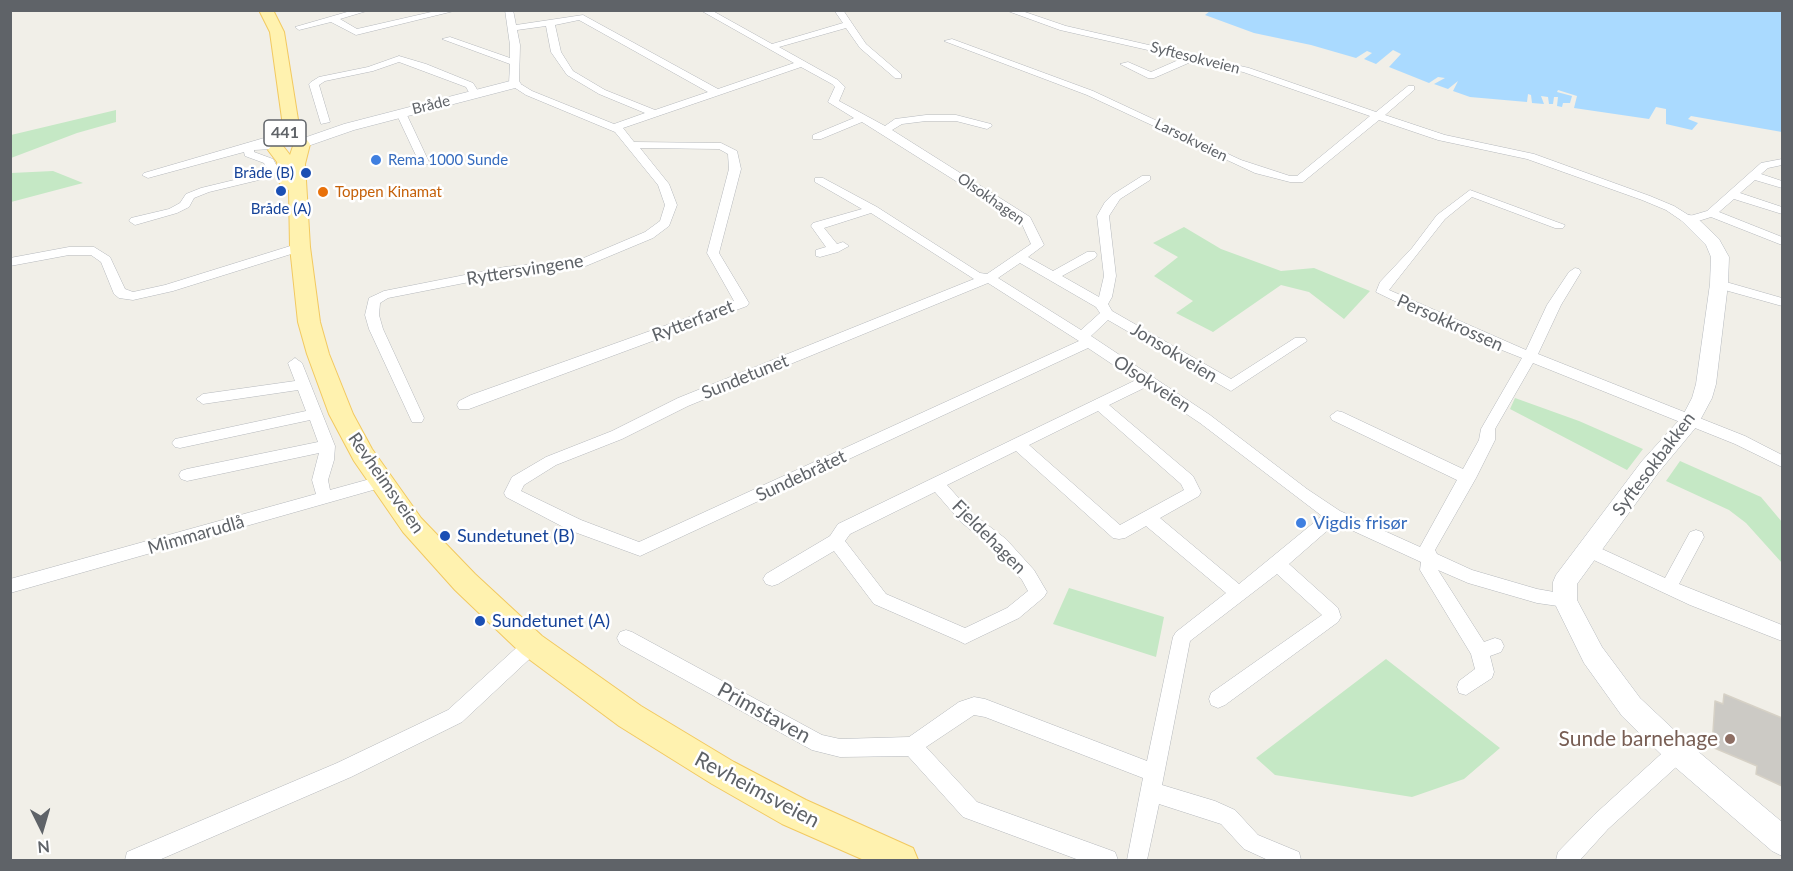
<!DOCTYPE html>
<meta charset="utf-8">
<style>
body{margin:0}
#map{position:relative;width:1793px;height:871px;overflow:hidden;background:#f1efe8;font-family:Lato,sans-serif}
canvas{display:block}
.frame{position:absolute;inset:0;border:12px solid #5f6368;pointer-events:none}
.north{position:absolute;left:12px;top:799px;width:60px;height:60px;-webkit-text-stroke:4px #fff;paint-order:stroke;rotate:175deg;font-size:16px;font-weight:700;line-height:24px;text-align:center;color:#5f6368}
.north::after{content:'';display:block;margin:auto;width:21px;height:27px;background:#5f6368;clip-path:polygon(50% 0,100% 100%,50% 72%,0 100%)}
</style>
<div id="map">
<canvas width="1793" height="871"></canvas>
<div class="frame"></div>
<div class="north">N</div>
</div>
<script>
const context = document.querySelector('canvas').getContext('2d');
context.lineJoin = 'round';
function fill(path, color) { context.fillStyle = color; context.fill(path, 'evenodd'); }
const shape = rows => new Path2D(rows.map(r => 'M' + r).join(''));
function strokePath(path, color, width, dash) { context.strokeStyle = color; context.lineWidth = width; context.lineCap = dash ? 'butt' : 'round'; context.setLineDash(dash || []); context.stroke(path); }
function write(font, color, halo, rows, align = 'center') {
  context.font = font + ' Lato,sans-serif'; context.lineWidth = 5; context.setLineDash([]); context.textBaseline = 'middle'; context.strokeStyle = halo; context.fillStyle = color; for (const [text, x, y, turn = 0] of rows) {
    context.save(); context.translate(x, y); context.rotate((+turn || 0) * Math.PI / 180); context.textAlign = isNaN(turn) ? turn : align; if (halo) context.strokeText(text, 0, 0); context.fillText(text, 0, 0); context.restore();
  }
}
fill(shape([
 [116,110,116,122,77,133,11,158,11,135],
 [53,171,83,183,11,202,11,173],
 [1184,227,1221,249,1281,271,1314,268,1370,291,1344,319,1309,292,1281,285,1213,332,1176,313,1193,301,1154,276,1178,257,1153,243],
 [1515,398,1579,421,1643,449,1627,470,1510,409],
 [1680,461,1761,497,1782,522,1782,563,1746,523,1729,510,1666,481],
 [1069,588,1164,617,1156,657,1053,624],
 [1386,659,1500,748,1464,779,1412,797,1275,775,1256,758]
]), '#c5e8c5');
fill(shape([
 [1207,11,1782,11,1782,132,1691,116,1688,119,1698,123,1692,130,1666,124,1666,109,1656,107,1649,119,1574,108,1577,96,1558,90,1557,92,1572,96,1570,103,1563,103,1562,107,1557,106,1558,97,1554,97,1553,104,1549,104,1548,97,1541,96,1544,104,1532,103,1531,95,1528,94,1527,102,1470,97,1453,91,1458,81,1448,89,1434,84,1445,78,1438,77,1429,83,1389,67,1401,54,1393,50,1376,64,1364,59,1372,53,1367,51,1356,58,1311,45,1254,33,1205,15,1210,11]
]), '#aadaff');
const building = shape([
 [1724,694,1782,718,1782,786,1756,774,1757,766,1712,747,1715,701,1723,704,1724,694]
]);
fill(building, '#cccac5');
strokePath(building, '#d6d1c6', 1.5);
const street = shape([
 [354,10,370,10,340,19,357,29,440,10,458,10,356,35,331,22,299,30,295,27,354,10],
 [505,10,513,10,516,25,583,15,718,89,794,63,700,10,711,10,772,44,843,23,834,10,843,10,866,44,901,74,901,78,895,78,860,48,846,28,779,47,838,80,845,87,839,101,885,126,895,119,926,115,956,115,991,124,992,126,987,129,956,121,926,121,902,124,892,130,1030,217,1044,245,1028,257,1053,271,1087,252,1095,252,1097,255,1095,258,1062,276,1099,297,1104,276,1097,216,1105,202,1112,195,1142,176,1150,176,1150,180,1120,199,1109,216,1116,276,1112,297,1108,304,1112,311,1231,379,1295,338,1305,338,1307,341,1231,391,1108,320,1091,336,1210,415,1307,489,1340,511,1420,547,1457,480,1332,420,1330,416,1337,411,1342,412,1463,469,1479,440,1481,429,1522,358,1469,337,1376,292,1380,282,1412,248,1437,215,1470,190,1565,225,1563,228,1555,228,1472,197,1445,219,1389,290,1526,350,1547,305,1569,272,1575,268,1579,269,1581,272,1561,305,1538,354,1745,436,1782,455,1782,467,1735,444,1533,363,1495,429,1495,440,1476,478,1435,550,1437,554,1472,570,1537,589,1571,595,1574,600,1571,605,1565,607,1537,603,1468,583,1438,570,1484,642,1495,638,1501,640,1504,646,1501,652,1490,656,1494,672,1492,678,1466,695,1459,693,1457,687,1459,681,1475,669,1471,654,1423,575,1420,570,1421,562,1336,523,1289,564,1338,608,1341,617,1338,622,1225,705,1218,708,1211,705,1209,699,1211,693,1322,615,1277,574,1190,641,1162,785,1215,801,1235,810,1258,835,1299,852,1301,860,1268,860,1244,849,1221,824,1159,804,1147,860,1127,860,1143,778,985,717,974,715,926,747,977,802,1107,849,1115,852,1118,860,1079,860,963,817,908,756,840,757,812,750,620,644,617,638,620,632,626,630,632,632,822,735,840,739,909,737,959,702,974,697,985,699,1147,761,1173,637,1176,632,1226,593,1146,526,1125,538,1119,539,1113,538,1016,451,947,485,973,514,1006,539,1034,570,1044,587,1047,592,1044,597,1019,618,971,641,965,644,959,641,874,604,834,551,778,584,772,586,766,584,763,579,766,574,830,536,838,524,1136,380,1088,348,640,556,569,530,506,497,504,493,512,477,546,457,612,431,678,398,974,279,871,213,824,228,837,244,843,242,849,246,838,252,820,257,816,256,816,250,826,247,811,226,813,223,862,209,815,182,815,178,823,178,877,207,980,273,987,274,1031,244,1021,222,862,122,821,139,813,139,813,135,854,118,828,102,835,87,832,84,801,67,623,128,634,142,721,143,737,151,741,169,719,253,749,303,747,306,469,409,459,409,457,405,459,401,471,395,734,301,707,253,729,169,728,154,719,149,640,148,669,184,677,205,669,226,653,238,581,268,505,275,388,298,380,303,379,315,383,329,424,418,422,422,412,422,369,329,365,315,369,298,384,291,505,267,579,260,645,232,660,221,665,205,658,185,615,132,526,95,509,84,510,64,442,39,450,37,510,58,510,45,505,10],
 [579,20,708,92,655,110,605,90,573,71,561,52,555,25,579,20],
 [546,26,551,52,567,75,599,94,645,113,614,124,532,91,519,83,520,45,517,30,546,26],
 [1020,263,1096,307,1100,313,1081,330,998,278,1020,263],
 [988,283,1079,341,639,542,581,520,521,491,524,485,556,465,622,439,688,406,988,283],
 [1146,387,1200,423,1322,516,1239,584,1160,518,1199,496,1201,492,1193,476,1109,405,1146,387],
 [1098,411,1181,484,1184,490,1120,525,1029,445,1098,411],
 [935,492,961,522,994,549,1022,580,1028,591,1007,608,965,628,886,594,845,541,850,534,935,492],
 [1005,10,1019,10,1066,26,1249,68,1376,112,1408,86,1414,86,1414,90,1385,115,1445,135,1534,154,1650,196,1674,206,1690,216,1707,211,1761,163,1782,159,1782,165,1768,168,1761,174,1782,181,1782,188,1755,180,1740,193,1782,207,1782,214,1734,199,1719,212,1782,237,1782,245,1711,217,1689,224,1685,223,1666,210,1642,200,1527,159,1438,140,1379,120,1303,182,1290,182,1255,173,1087,95,944,41,952,39,1093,91,1241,160,1290,176,1297,176,1370,116,1243,72,1193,61,1154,78,1148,78,1120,64,1128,62,1151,72,1183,58,1060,30,1005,10],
 [399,56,426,64,473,83,480,94,471,96,466,87,399,62,373,71,325,81,319,85,330,122,321,124,309,84,311,82,319,77,368,67,399,56],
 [401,110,406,113,429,162,428,164,424,165,419,162,396,113,401,110],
 [271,136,276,139,268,144,272,145,272,149,254,150,254,152,273,159,279,170,267,178,209,192,194,198,189,207,177,213,135,225,129,221,131,218,169,209,180,203,186,194,201,188,259,174,267,169,264,163,245,156,244,152,148,178,142,175,144,173,271,136],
 [300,243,306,247,304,250,173,291,133,300,119,298,114,294,101,262,91,255,69,255,10,266,10,258,69,247,94,247,110,257,125,289,133,292,165,285,300,243],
 [1719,280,1782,298,1782,306,1714,287,1713,284,1714,281,1719,280],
 [295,358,302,363,335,446,334,460,328,480,330,490,381,476,387,478,389,482,387,486,10,593,10,579,316,494,312,480,319,453,187,481,181,479,179,475,181,471,187,469,318,442,310,420,180,448,175,447,172,443,175,439,180,438,306,411,298,390,203,404,196,399,203,394,295,381,288,363,295,358],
 [1696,530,1702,532,1704,537,1679,584,1782,625,1782,641,1690,605,1583,555,1581,550,1583,545,1589,543,1665,578,1690,532,1696,530],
 [532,637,538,639,541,645,538,651,462,722,351,777,159,860,125,860,127,852,337,763,448,710,526,639,532,637],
 [1678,743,1685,745,1688,752,1685,759,1608,829,1580,860,1556,860,1558,852,1594,815,1671,745,1678,743]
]);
const secondary = shape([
 [514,80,519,81,521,84,519,87,354,130,308,146,298,146,296,143,298,140,344,124,514,80],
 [1689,215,1695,216,1719,239,1729,257,1728,284,1716,384,1712,398,1697,426,1658,473,1577,584,1577,600,1602,647,1640,698,1688,743,1782,822,1782,856,1772,851,1668,761,1622,716,1584,663,1553,600,1553,582,1556,575,1642,461,1682,417,1692,398,1696,384,1710,284,1711,257,1706,245,1681,220,1689,215]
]);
const primary = shape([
 [259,10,273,10,284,32,299,126,303,132,301,136,289,136,283,126,270,32,259,10],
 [301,139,307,140,310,144,305,164,310,247,320,322,329,354,353,414,372,449,421,518,475,574,542,636,641,706,734,762,806,800,913,848,918,860,864,860,782,824,712,784,619,726,522,654,455,590,403,532,354,461,329,414,307,354,298,322,290,247,289,190,283,189,280,185,277,162,268,150,271,146,277,145,283,146,290,155,295,140,301,139]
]);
strokePath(street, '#b5b8bc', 1);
strokePath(secondary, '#b6babf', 1);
strokePath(primary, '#f2c960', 2);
fill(street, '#fff');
fill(secondary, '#fff');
fill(primary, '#fff2af');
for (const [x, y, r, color] of [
 [376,160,6,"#3f7fe0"],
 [306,173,6,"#1a4fb4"],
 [281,191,6,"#1a4fb4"],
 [323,192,6,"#e8710a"],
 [1301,523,6,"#3f7fe0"],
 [445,536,6,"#1a4fb4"],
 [480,621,6,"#1a4fb4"],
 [1730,739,6,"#8d6e63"]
]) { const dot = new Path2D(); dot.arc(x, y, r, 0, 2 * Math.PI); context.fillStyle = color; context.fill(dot); strokePath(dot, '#fff', 2); }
write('15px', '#5f6368', '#fff', [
 ["Syftesokveien",1195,58,14],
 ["Bråde",431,105,-14],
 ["Larsokveien",1191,140,26],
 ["Olsokhagen",991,199,35]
]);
write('15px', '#366cbe', '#fff', [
 ["Rema 1000 Sunde",388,160]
], 'left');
write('15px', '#164399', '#fff', [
 ["Bråde (B)",294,173],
 ["Bråde (A)",281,209,"center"]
], 'right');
write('15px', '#c56008', '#fff', [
 ["Toppen Kinamat",335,192]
], 'left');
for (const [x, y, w] of [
 [285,133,42]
]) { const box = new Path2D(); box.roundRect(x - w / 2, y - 13, w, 26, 4.5); context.fillStyle = '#fff'; context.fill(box); strokePath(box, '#5f6368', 1.5); }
write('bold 16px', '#5f6368', null, [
 ["441",285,133]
]);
write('18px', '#5f6368', '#fff', [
 ["Ryttersvingene",525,270,-9],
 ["Rytterfaret",693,321,-21],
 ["Persokkrossen",1450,323,24],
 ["Jonsokveien",1174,353,31],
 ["Sundetunet",745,377,-22],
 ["Olsokveien",1152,384,33],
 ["Syftesokbakken",1654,464,-53],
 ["Sundebråtet",801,476,-25],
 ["Revheimsveien",386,483,55],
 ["Mimmarudlå",196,535,-16],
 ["Fjeldehagen",989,537,45]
]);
write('18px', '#366cbe', '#fff', [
 ["Vigdis frisør",1313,523]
], 'left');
write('18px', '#164399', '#fff', [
 ["Sundetunet (B)",457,536],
 ["Sundetunet (A)",492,621]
], 'left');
write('21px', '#5f6368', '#fff', [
 ["Primstaven",764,713,29],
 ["Revheimsveien",757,790,28]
]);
write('21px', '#785e54', '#fff', [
 ["Sunde barnehage",1718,739]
], 'right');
</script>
